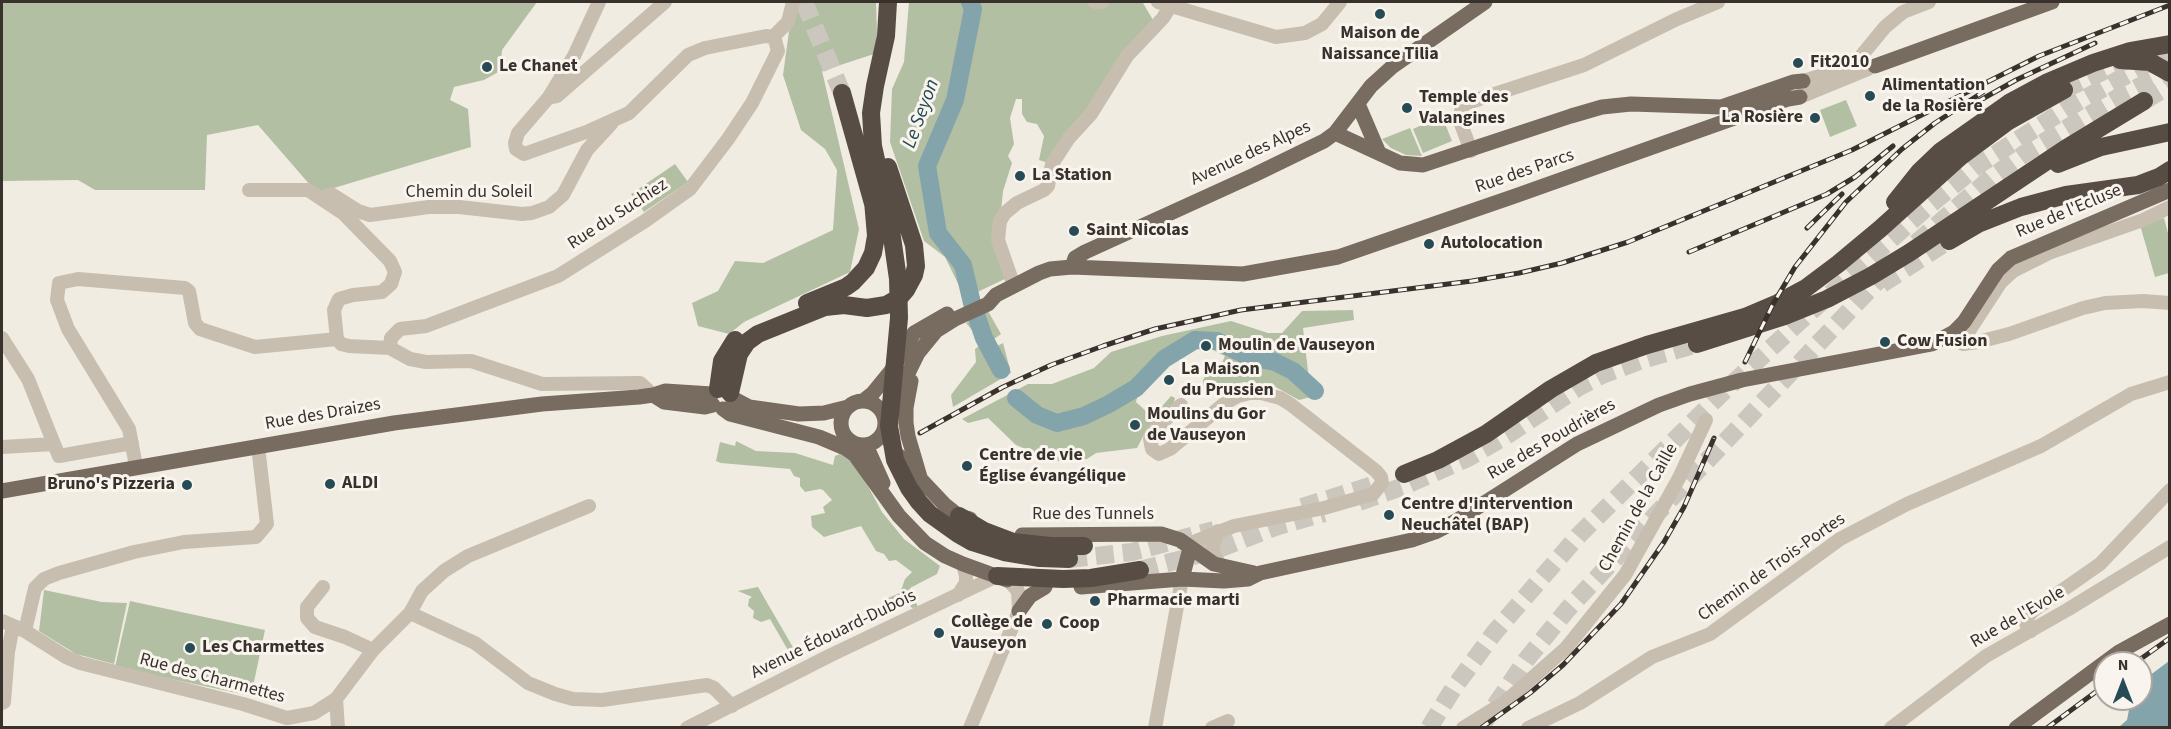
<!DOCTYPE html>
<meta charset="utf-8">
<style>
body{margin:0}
#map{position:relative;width:2171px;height:729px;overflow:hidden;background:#f1ece2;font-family:"Source Sans 3",sans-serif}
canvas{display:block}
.frame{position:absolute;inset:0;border:3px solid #38312c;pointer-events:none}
.north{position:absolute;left:2093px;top:651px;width:60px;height:60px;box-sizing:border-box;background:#f9f5ee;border:2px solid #aca7a0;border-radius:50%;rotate:0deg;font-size:16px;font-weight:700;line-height:24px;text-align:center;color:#38312c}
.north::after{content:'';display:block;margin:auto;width:21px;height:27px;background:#264b55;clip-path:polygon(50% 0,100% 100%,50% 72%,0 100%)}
</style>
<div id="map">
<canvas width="2171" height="729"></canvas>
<div class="frame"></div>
<div class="north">N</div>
</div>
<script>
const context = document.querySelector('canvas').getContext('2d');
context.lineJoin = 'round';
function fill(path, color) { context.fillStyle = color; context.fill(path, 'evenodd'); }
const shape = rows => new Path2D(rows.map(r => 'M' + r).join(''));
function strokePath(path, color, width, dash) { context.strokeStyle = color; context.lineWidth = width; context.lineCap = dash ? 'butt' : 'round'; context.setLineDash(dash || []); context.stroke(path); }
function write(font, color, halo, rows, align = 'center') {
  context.font = font + ' "Source Sans 3",sans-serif'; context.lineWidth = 6; context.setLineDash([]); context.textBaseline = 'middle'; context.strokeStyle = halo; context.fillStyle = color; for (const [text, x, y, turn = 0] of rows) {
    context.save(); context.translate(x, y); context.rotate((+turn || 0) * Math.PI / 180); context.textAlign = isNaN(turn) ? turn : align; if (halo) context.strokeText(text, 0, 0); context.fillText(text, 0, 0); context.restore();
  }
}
fill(shape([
 [2,2,537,2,502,50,500,71,484,80,454,87,450,100,468,109,471,147,317,193,258,125,207,135,205,190,95,190,78,180,2,181],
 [793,2,876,2,877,34,874,54,822,71,859,229,850,272,744,322,729,334,698,326,692,303,718,291,735,261,763,263,833,230,837,170,825,149,801,130,783,75],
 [909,2,1126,2,1143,3,1153,20,1052,164,1039,160,1044,136,1037,124,1027,122,1022,114,1022,99,1016,99,1010,118,1014,144,1008,156,1012,163,1003,191,1000,221,1011,276,965,298,945,257,924,241,890,142,892,89,904,62],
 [1846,100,1857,126,1830,137,1820,110],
 [1442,116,1452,141,1423,153,1413,129],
 [1410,128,1422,156,1406,155,1391,148,1382,139],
 [675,164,688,182,644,212,631,194],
 [2164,218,2169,237,2169,273,2155,277,2140,225],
 [1353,310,1354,320,1303,328,1311,397,1299,400,1272,385,1244,382,1204,391,1203,380,1212,364,1220,367,1225,356,1211,349,1191,349,1171,358,1139,390,1136,402,1148,413,1155,409,1158,411,1171,396,1175,398,1172,409,1146,431,1137,448,1096,453,1087,459,1054,461,1016,445,988,418,968,423,962,419,1028,384,1052,384,1094,368,1111,352,1162,336,1231,321,1268,333,1282,333,1302,311],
 [988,311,1001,334,994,339,997,346,1003,343,1011,373,953,407,951,395,976,362,975,349,983,343,966,323],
 [736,441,756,451,795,453,833,465,835,456,840,454,853,463,862,475,882,512,904,539,940,566,937,574,910,588,918,607,912,608,906,601,891,608,885,608,888,598,900,593,905,579,912,572,896,560,889,561,884,554,876,551,861,526,824,537,812,527,811,516,825,513,823,507,832,500,823,490,820,489,805,492,800,486,800,478,794,476,790,469,721,463,716,461,720,442,735,446],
 [758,587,794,649,794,652,796,654,792,655,792,652,789,652,770,619,761,622,753,618,754,611,748,606,749,599,752,597,738,591],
 [44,590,102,602,127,603,114,664,76,654,39,631],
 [130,601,265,630,251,696,115,667]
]), '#b2bfa3');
fill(shape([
 [2169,661,2169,727,2119,727,2127,720,2131,699,2141,699,2141,682]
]), '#84a4ab');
strokePath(shape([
 [970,2,973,9,955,100,927,166,938,233,963,265,972,303,984,338,1001,370],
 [1016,398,1037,415,1057,423,1084,416,1109,404,1136,388,1164,359,1195,340,1217,341,1249,357,1275,362,1293,371,1315,391]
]), '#84a4ab', 18);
strokePath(shape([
 [804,2,842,93],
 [2064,90,2135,56],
 [2144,101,2170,85],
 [1916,243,1991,178,2024,154,2119,97,2170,71],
 [1882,284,1942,245],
 [1359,502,1404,486,1468,458,1509,434,1579,387,1602,375,1645,359,1697,344],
 [1302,507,1373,485],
 [1069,559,1132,552,1214,530],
 [1140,570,1213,551,1275,527,1324,513],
 [1429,728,1453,689,1494,633,1578,536,1719,396,1798,323,1925,209,1977,166,2066,109,2170,51],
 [1480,728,1526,660,1567,610,1663,507,1890,268]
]), '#ccc7be', 18, [18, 9]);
strokePath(shape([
 [1095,2,1102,2],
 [1158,2,1276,37,1305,33,1322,24,1340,2],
 [773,37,788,22,793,2],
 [1861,72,1862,55,1885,27,1903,12,1929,2],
 [1803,81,1847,68,1859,71],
 [551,97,557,96,665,2],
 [1800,97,1868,69],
 [1471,151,1460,121,1460,114,1464,104,1584,65,1677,19,1718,2],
 [249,190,308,190,344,214,390,261,395,272,391,284,382,292,353,295,339,299,334,310,337,339],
 [321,198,331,194,358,211,370,215,429,207,459,207,522,214,532,213,549,207,563,195,587,150,611,124],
 [1014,286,998,240,1000,221,1005,213,1017,203,1044,190,1048,186,1052,164,1069,138,1091,114,1127,56,1163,18,1171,5],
 [1947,336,1969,331,2001,282,2013,271,2049,253,2143,220,2170,207],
 [1947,336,1963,344,1978,342,2009,334,2083,308,2105,303,2143,301,2170,303],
 [2,338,28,379,54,444],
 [390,348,391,338,400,329,426,326,558,276,645,221,690,189,728,139,752,103,778,51,775,40,773,37,766,36,705,48,688,55,629,113,589,131,524,154,516,149,515,143,518,133,549,97,574,56,599,2],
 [390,348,410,359,426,362,471,361,542,384,640,383,653,395],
 [1181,405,1153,431,1150,439,1152,449,1159,454,1170,449,1224,404,1238,396,1250,393,1261,393,1280,398,1290,404,1376,471,1381,477,1382,483,1373,494,1324,508,1234,526,1196,541,1190,548],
 [2,447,54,444,59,456,132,443],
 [136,466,129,429,68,329,57,300,59,283,78,279,185,288,189,291,195,323,200,329,255,347,337,339,341,344,349,346,390,348],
 [1218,531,1212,549,1215,557,1221,566],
 [323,587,307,607,307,618,315,627,345,637,373,650],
 [958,595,966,583,966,576,963,564],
 [410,613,422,591,444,571,468,556,589,506],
 [2,621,25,631,66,657,80,663,243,704,287,718,314,713,336,699,373,650,410,613,475,643,528,683,555,694,573,699,602,700,707,685,714,688,732,706],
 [25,631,35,588,44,579,59,573,134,552,184,542,256,537,267,524,258,446],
 [2031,631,2026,624,2028,616,2034,610,2100,564,2170,490],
 [336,699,338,728],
 [2,703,4,702,8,652,13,626],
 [687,728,831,655,997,576],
 [970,728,1019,611,1018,591,1009,581],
 [1155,728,1182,579],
 [1212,728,1228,721],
 [1463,728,1505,702,1566,648,1625,575,1679,478,1706,420],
 [1528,728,1580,703,1652,657,1710,634,1840,539,1907,504,2041,446,2131,394,2170,382],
 [1891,728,1986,656,2067,610,2170,547]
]), '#c8beaf', 14);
strokePath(shape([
 [1875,66,2052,2],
 [1358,104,1379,153],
 [1335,133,1400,163,1423,165,1571,116,1602,107,1631,104,1721,107,1793,82,1803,81],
 [1072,267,1075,258,1085,252,1254,175,1324,141,1335,133,1371,86,1393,66,1485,2],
 [911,381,906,408,906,423,908,436,920,477],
 [653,395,664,402,705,407,713,405],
 [732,398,749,407,799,414,824,413,848,407],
 [863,401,873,393,891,371,914,333,947,314],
 '841 423a22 22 0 1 1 44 0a22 22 0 1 1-44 0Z',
 [893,404,918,353,936,331,955,319,988,304,996,295,1039,273,1050,269,1072,267,1243,274,1338,257,1515,196,1788,99,1800,97],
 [723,409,730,414,819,437,845,448,855,455,899,516,925,543,945,556,963,564,1007,580],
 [866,445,883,483],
 [893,450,944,504,959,516,970,519],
 [2,491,394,423,542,404,639,397,653,395,665,391,712,394],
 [1022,535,1161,534,1180,540,1214,564,1254,573],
 [1182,579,1190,548],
 [1081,587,1182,579,1224,581,1248,579,1260,573,1412,540,1435,532,1456,521,1577,444,1659,405,1690,394,1742,380,1932,344,1954,332,1964,322,1998,270,2011,258,2170,190],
 [1019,611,1030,596,1045,587],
 [2016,728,2119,652,2170,624]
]), '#786b5f', 15);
strokePath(shape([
 [888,2,886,36,875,86,871,113,873,146,890,223,898,279,899,318,889,426,895,460,909,488,919,502,930,514,958,534,972,542,1004,552,1040,558,1069,559],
 [2120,60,2150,62,2170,73],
 [842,93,874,207],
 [2058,164,2101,147,2170,132],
 [1895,202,1919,172,1941,151,2009,103,2048,82,2093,63,2130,51,2170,44],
 [1949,241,1978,224,2021,207,2066,195,2138,185,2159,177,2170,170],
 [807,303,846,287,853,282,866,268,873,253,876,236,873,201],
 [1697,344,1785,316,1827,299,1871,276,1909,253,2065,149,2144,101],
 [718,389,722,361,735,340],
 [730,393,739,354,747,342,758,334,825,307,844,305,867,308,886,305,900,297,906,290,914,275,916,266,914,245,888,167],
 [1404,474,1438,460,1486,434,1551,389,1596,363,1647,345,1745,317,1778,303,1806,288,1838,264,1880,229,1960,157,2007,122,2064,90],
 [959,516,984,531,1013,542,1050,546,1084,546],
 [997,576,1063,579,1091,578,1140,570]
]), '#584d44', 18);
const rail = shape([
 [1977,102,2016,80,2095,43],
 [1807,228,1842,194],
 [1689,252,1827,194,1855,177,1893,146],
 [1745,362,1773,304,1795,267,1846,202,1902,149,1935,123,1983,92],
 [920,433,1003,387,1051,365,1103,346,1155,329,1241,310,1472,281,1519,273,1562,263,1628,242,1852,150,2039,56,2170,5],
 [2135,663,2170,638],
 [1481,728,1530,693,1563,665,1621,604,1664,542,1684,507,1714,438],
 [2047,728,2105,685]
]);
strokePath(rail, '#38312c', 5);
strokePath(rail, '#f9f5ee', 3, [9]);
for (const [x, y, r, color] of [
 [1380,14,6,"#264b55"],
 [1798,63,6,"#264b55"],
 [487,67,6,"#264b55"],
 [1870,96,6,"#264b55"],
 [1407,108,6,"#264b55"],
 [1815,118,6,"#264b55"],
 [1020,176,6,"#264b55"],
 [1074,231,6,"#264b55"],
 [1429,244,6,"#264b55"],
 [1885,342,6,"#264b55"],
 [1206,346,6,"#264b55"],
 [1169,380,6,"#264b55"],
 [1135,425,6,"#264b55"],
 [967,466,6,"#264b55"],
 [330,484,6,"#264b55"],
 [187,485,6,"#264b55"],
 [1389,515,6,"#264b55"],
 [1095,601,6,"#264b55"],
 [1047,624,6,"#264b55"],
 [939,633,6,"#264b55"],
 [190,648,6,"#264b55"]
]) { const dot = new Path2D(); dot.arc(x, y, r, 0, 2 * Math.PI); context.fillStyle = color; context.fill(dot); strokePath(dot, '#f9f5ee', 2); }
write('bold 18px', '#38312c', '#f9f5ee', [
 ["Maison de",1380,34,"center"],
 ["Naissance Tilia",1380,55,"center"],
 ["Fit2010",1810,63],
 ["Le Chanet",499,67],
 ["Alimentation",1882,86],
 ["de la Rosière",1882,107],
 ["Temple des",1419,98],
 ["Valangines",1419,119],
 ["La Rosière",1803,118,"right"],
 ["La Station",1032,176],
 ["Saint Nicolas",1086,231],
 ["Autolocation",1441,244],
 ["Cow Fusion",1897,342],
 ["Moulin de Vauseyon",1218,346],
 ["La Maison",1181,370],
 ["du Prussien",1181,391],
 ["Moulins du Gor",1147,415],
 ["de Vauseyon",1147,436],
 ["Centre de vie",979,456],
 ["Église évangélique",979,477],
 ["ALDI",342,484],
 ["Bruno's Pizzeria",175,485,"right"],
 ["Centre d'intervention",1401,505],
 ["Neuchâtel (BAP)",1401,526],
 ["Pharmacie marti",1107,601],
 ["Collège de",951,623],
 ["Vauseyon",951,644],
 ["Coop",1059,624],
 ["Les Charmettes",202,648]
], 'left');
write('18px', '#38312c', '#f9f5ee', [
 ["Avenue des Alpes",1251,154,-25],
 ["Rue des Parcs",1525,172,-19],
 ["Chemin du Soleil",469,193],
 ["Rue de l'Ecluse",2069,212,-23],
 ["Rue du Suchiez",618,215,-33],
 ["Rue des Draizes",323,415,-10],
 ["Rue des Poudrières",1552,440,-30],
 ["Chemin de la Caille",1639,508,-61],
 ["Rue des Tunnels",1093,515],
 ["Chemin de Trois-Portes",1772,568,-35],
 ["Rue de l'Evole",2018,618,-30],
 ["Avenue Édouard-Dubois",834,635,-26],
 ["Rue des Charmettes",212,679,15]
]);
write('italic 20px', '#264b55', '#f9f5ee', [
 ["Le Seyon",922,114,-70]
]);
</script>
